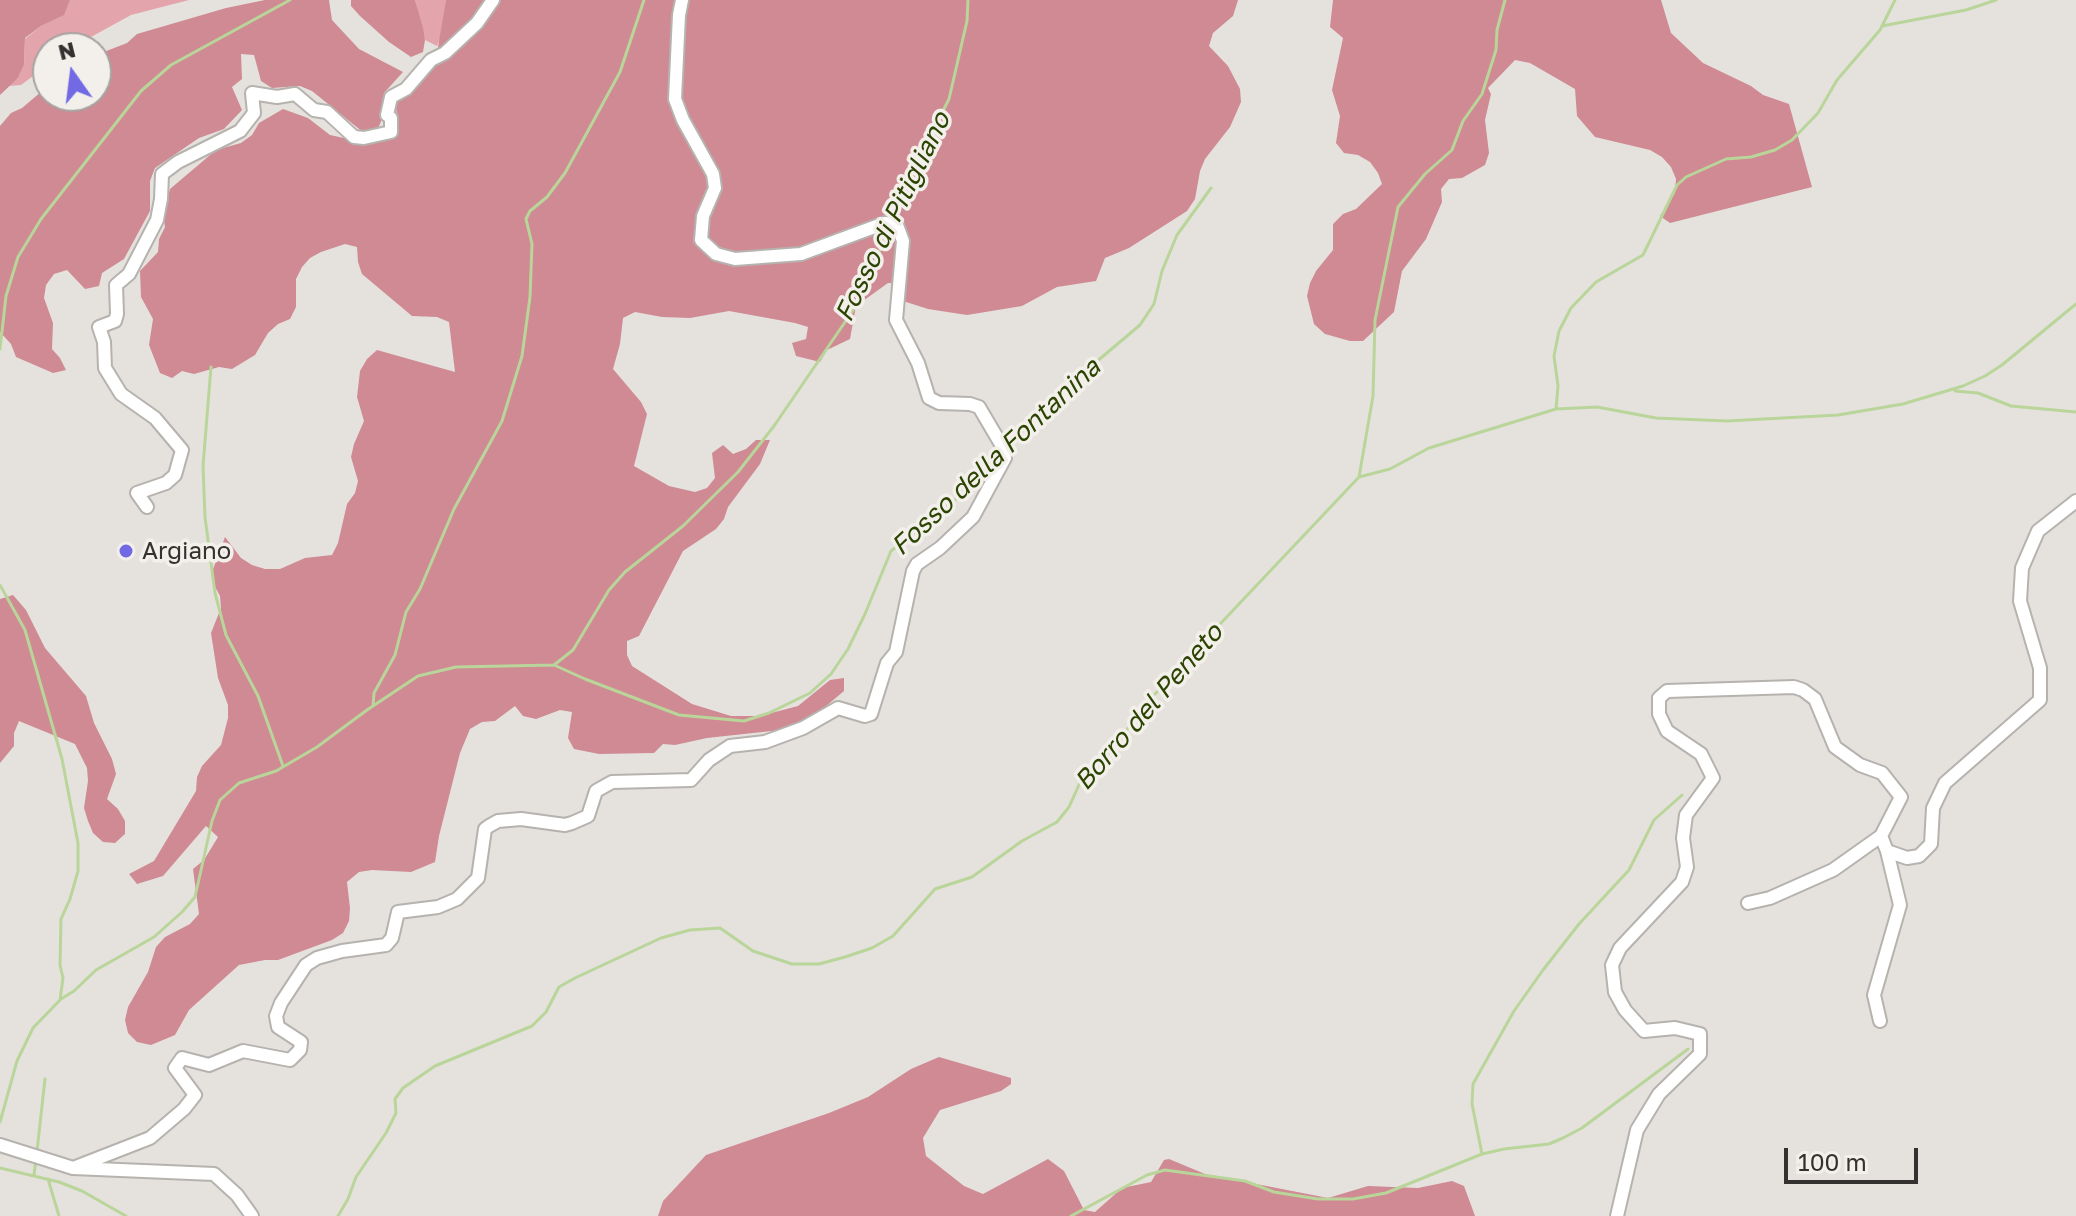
<!DOCTYPE html>
<style>
body{margin:0}
#map{position:relative;width:2076px;height:1216px;overflow:hidden;background:#e5e2de;font-family:"Golos Text",sans-serif}
canvas{display:block}
.north{position:absolute;left:32px;top:32px;width:80px;height:80px;box-sizing:border-box;background:#f3efeb;border:2px solid #a7a3a1;border-radius:50%;rotate:346deg;font-size:22px;font-weight:700;line-height:32px;text-align:center;color:#343231}
.north::after{content:'';display:block;margin:auto;width:28px;height:36px;background:#716ae4;clip-path:polygon(50% 0,100% 100%,50% 72%,0 100%)}
.scale{position:absolute;left:1784px;top:1148px;width:134px;height:36px;box-sizing:border-box;border:4px solid #343231;border-top:0;padding-left:10px;font-size:24px;line-height:28px;white-space:nowrap;color:#343231;-webkit-text-stroke:6px #f3efeb;paint-order:stroke}
</style>
<div id="map">
<canvas width="2076" height="1216"></canvas>
<div class="north">N</div>
<div class="scale">100 m</div>
</div>
<script>
const context = document.querySelector('canvas').getContext('2d');
context.lineJoin = 'round';
function fill(path, color) { context.fillStyle = color; context.fill(path, 'evenodd'); }
const shape = rows => new Path2D(rows.map(r => 'M' + r).join(''));
function strokePath(path, color, width, dash) { context.strokeStyle = color; context.lineWidth = width; context.lineCap = dash ? 'butt' : 'round'; context.setLineDash(dash || []); context.stroke(path); }
function write(font, color, halo, rows, align = 'center') {
  context.font = font + ' "Golos Text",sans-serif'; context.lineWidth = 7; context.setLineDash([]); context.textBaseline = 'middle'; context.strokeStyle = halo; context.fillStyle = color; for (const [text, x, y, turn = 0] of rows) {
    context.save(); context.translate(x, y); context.rotate((+turn || 0) * Math.PI / 180); context.textAlign = isNaN(turn) ? turn : align; if (halo) context.strokeText(text, 0, 0); context.fillText(text, 0, 0); context.restore();
  }
}
fill(shape([
 [70,0,189,0,131,15,71,48,48,48,48,65,21,85,8,86,18,78,24,65,25,39,41,26,63,15],
 [415,0,446,0,442,34,437,46,425,40]
]), '#e4a4ac');
fill(shape([
 [0,0,70,0,64,15,41,26,25,38,24,65,18,78,0,95],
 [265,0,329,0,332,20,359,49,403,72,384,93,382,119,377,131,364,133,312,91,300,86,272,88,261,81,254,55,241,54,242,79,232,87,242,110,224,129,199,138,155,168,150,181,150,211,124,259,102,273,99,286,85,289,67,270,54,274,46,285,44,298,53,323,52,349,60,358,66,370,53,373,16,357,11,344,0,332,0,126,11,113,22,108,48,86,48,96,96,96,96,55,127,43,137,34,226,8],
 [351,0,415,0,423,28,425,40,423,52,411,57,389,42,360,16,351,6],
 [446,0,1238,0,1233,16,1213,33,1209,46,1228,66,1240,89,1241,102,1230,127,1205,159,1200,171,1195,199,1187,211,1129,248,1105,258,1096,281,1057,287,1022,306,967,315,928,309,903,301,901,284,888,283,856,306,850,339,827,350,820,362,796,356,792,343,806,339,808,327,795,323,729,311,690,318,662,317,635,312,623,318,620,344,613,369,641,402,647,414,634,466,669,486,695,492,707,488,715,478,712,453,723,445,733,454,746,449,756,440,770,440,760,464,728,507,724,519,716,529,683,551,639,636,627,641,627,655,632,666,692,704,731,716,760,716,798,706,830,680,844,678,844,691,813,717,790,729,707,738,675,745,663,744,654,753,599,754,574,749,568,738,572,712,560,710,536,719,523,716,515,706,495,721,482,722,470,729,460,753,439,836,435,862,411,872,372,870,359,872,347,882,350,908,349,921,343,933,332,940,278,960,265,960,239,965,189,1010,175,1035,151,1045,137,1042,128,1033,125,1020,128,1007,148,972,156,947,165,937,190,924,199,914,193,869,204,860,218,837,206,826,163,876,137,884,129,874,154,861,196,791,197,777,202,766,221,745,228,718,228,705,218,678,211,633,221,608,220,596,214,585,212,572,225,537,241,558,252,565,265,569,280,569,305,558,332,555,338,543,347,504,355,493,358,481,351,457,354,444,364,421,357,397,360,371,367,359,377,350,455,372,449,322,437,317,412,316,362,274,358,262,357,247,345,244,321,252,310,258,302,267,296,279,296,307,290,319,278,324,268,333,255,355,232,369,219,367,194,374,182,371,172,378,160,373,149,345,153,319,141,297,140,271,158,252,159,239,165,227,163,214,170,189,216,150,241,143,252,135,259,123,283,109,308,118,330,135,367,143,395,138,399,122,396,109,399,96,436,59],
 [1333,0,1661,0,1671,33,1703,63,1751,86,1763,95,1789,104,1812,187,1670,223,1660,216,1675,193,1676,179,1671,167,1662,157,1650,150,1595,137,1577,116,1575,89,1530,63,1515,60,1488,88,1491,94,1485,120,1489,153,1485,165,1462,178,1449,179,1441,189,1442,202,1426,239,1402,271,1394,312,1363,341,1350,341,1325,334,1314,324,1307,296,1310,283,1316,271,1333,250,1333,224,1343,214,1356,209,1382,184,1378,173,1370,162,1358,155,1344,153,1336,143,1340,116,1332,90,1343,38,1330,27],
 [13,595,26,610,45,648,86,696,94,723,112,759,116,774,107,799,118,809,125,821,125,834,115,843,103,842,93,833,88,821,84,808,88,781,87,768,75,744,19,721,14,733,14,746,0,763,0,599],
 [939,1057,1011,1078,1011,1084,1001,1091,940,1110,923,1138,926,1156,964,1186,983,1194,1048,1159,1064,1171,1084,1210,1095,1212,1122,1188,1151,1182,1164,1160,1169,1159,1205,1174,1328,1198,1368,1186,1418,1188,1452,1181,1464,1186,1475,1216,658,1216,663,1201,706,1155,829,1113,868,1097,911,1069]
]), '#cf8a93');
strokePath(shape([
 [1882,26,1966,10,1996,0],
 [893,219,906,184,949,99,967,21,968,0],
 [0,349,6,296,18,257,41,219,141,91,171,65,290,0],
 [211,367,203,466,205,517,215,593,226,635,258,696,283,766],
 [1955,391,1978,393,2011,406,2076,412],
 [1556,409,1558,386,1554,356,1559,331,1571,308,1596,282,1643,255,1677,185,1686,177,1726,159,1751,157,1775,150,1792,140,1818,113,1837,80,1880,30,1895,0],
 [1007,446,1076,379,1140,325,1154,304,1162,271,1177,235,1211,188],
 [1359,477,1373,396,1375,320,1398,207,1425,174,1452,150,1463,121,1482,94,1496,50,1497,30,1505,0],
 [0,585,25,630,62,759,78,843,78,871,70,899,61,919,60,965,63,978,60,1000],
 [554,665,573,650,609,590,625,572,683,526,738,472,774,426,856,306,889,229],
 [373,706,374,693,395,655,406,612,420,589,454,509,502,421,522,356,530,297,532,244,526,219,530,211,547,197,565,173,620,72,644,0],
 [0,1122,17,1061,33,1028,61,999,74,991,96,970,154,937,182,912,195,897,212,821,220,800,239,783,276,771,317,747,367,710,418,676,456,667,554,665,585,679,679,715,744,721,769,713,810,693,831,674,848,649,865,614,891,551,955,500,976,475,998,458],
 [37,1151,45,1079],
 [1482,1154,1472,1104,1473,1084,1514,1011,1543,970,1579,924,1629,870,1654,820,1682,795],
 [0,1168,59,1182,82,1191,126,1216],
 [34,1175,36,1159],
 [48,1179,59,1216],
 [338,1216,348,1199,356,1177,386,1133,396,1113,395,1099,403,1088,435,1066,532,1026,546,1012,559,987,575,978,661,938,690,930,720,928,753,951,792,964,819,964,845,957,872,948,893,936,935,889,972,877,1022,841,1057,822,1069,807,1083,776,1112,751,1147,701,1165,685,1187,659,1359,477,1390,469,1429,448,1556,409,1597,407,1656,418,1727,421,1838,415,1903,404,1963,386,1985,376,2002,365,2076,304],
 [1071,1216,1147,1175,1165,1170,1245,1181,1274,1192,1318,1199,1353,1199,1386,1193,1482,1154,1504,1149,1549,1144,1563,1138,1582,1128,1688,1049]
]), '#b9d59a', 3);
const minor = shape([
 [147,507,137,493,166,483,175,475,182,450,155,418,121,394,105,368,104,342,99,327,115,321,117,314,116,285,129,274,157,220,161,199,162,174,178,162,240,131,254,113,252,93,277,97,295,94,314,110,327,112,354,137,364,138,391,132,391,118,387,115,391,97,406,89,431,60,445,53,477,23,493,0],
 [1881,836,1887,851,1907,858,1919,856,1931,844,1933,808,1945,783,2040,700,2040,668,2020,601,2022,568,2038,531,2076,501],
 [1880,1021,1874,995,1900,905,1887,851],
 [0,1145,73,1168,214,1174,237,1195,252,1216],
 [73,1168,150,1138,184,1109,195,1095,175,1068,182,1058,209,1065,243,1051,290,1060,300,1050,301,1042,278,1027,276,1016,281,1003,306,965,317,958,342,951,386,945,392,938,398,912,438,907,457,899,478,878,485,829,489,826,498,821,521,819,565,825,572,823,588,816,596,791,612,782,691,780,709,760,730,746,765,742,803,728,838,708,865,716,871,714,887,663,896,652,913,571,917,564,940,548,973,517,1005,458,1002,446,979,407,970,404,939,403,929,398,918,363,896,320,903,241,897,225,885,223,801,254,735,259,716,254,701,240,703,216,715,188,713,174,683,120,675,99,679,15,682,0],
 [1617,1216,1637,1130,1659,1094,1700,1054,1700,1034,1675,1028,1644,1031,1625,1010,1615,992,1612,965,1620,948,1682,882,1687,867,1683,838,1686,815,1713,778,1701,754,1667,731,1659,714,1659,698,1667,691,1794,687,1803,690,1815,699,1835,747,1860,765,1882,773,1901,797,1881,836,1833,870,1770,898,1748,903]
]);
strokePath(minor, '#b6b3af', 16);
strokePath(minor, '#fff', 12);
for (const [x, y, r, color] of [
 [126,551,8,"#716ae4"]
]) { const dot = new Path2D(); dot.arc(x, y, r, 0, 2 * Math.PI); context.fillStyle = color; context.fill(dot); strokePath(dot, '#f3efeb', 3); }
write('24px', '#343231', '#f3efeb', [
 ["Argiano",142,551]
], 'left');
write('italic 26px', '#2c4401', '#f3efeb', [
 ["Fosso di Pitigliano",893,217,-64],
 ["Fosso della Fontanina",996,457,-43],
 ["Borro del Peneto",1149,707,-49]
]);
</script>
